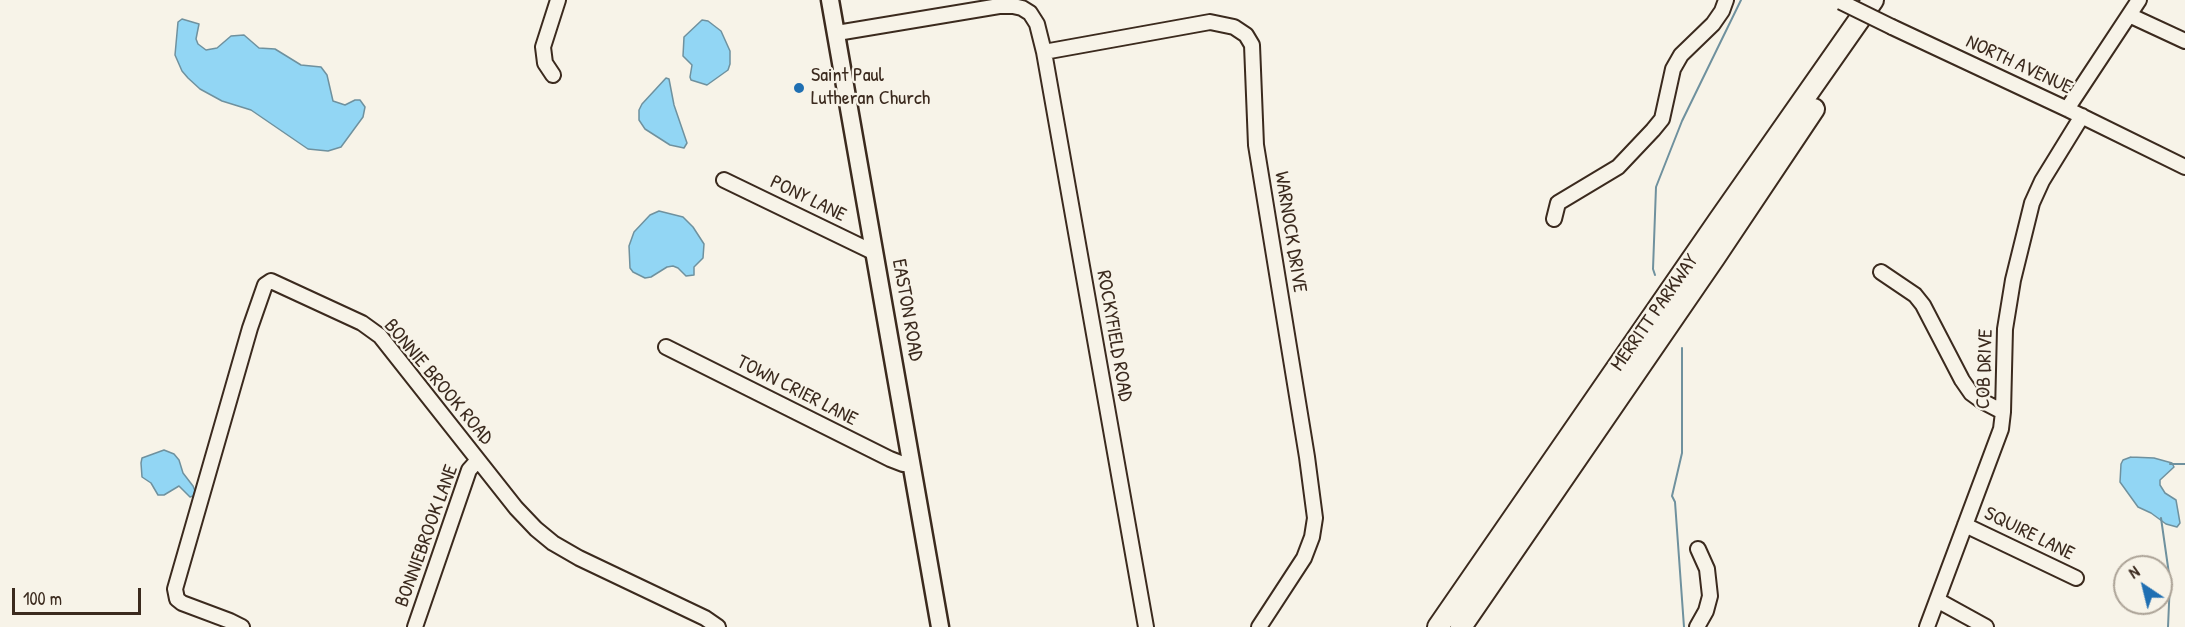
<!DOCTYPE html>
<style>
body{margin:0}
#map{position:relative;width:2185px;height:627px;overflow:hidden;background:#f7f3e8;font-family:"Patrick Hand",sans-serif}
canvas{display:block}
.north{position:absolute;left:2113px;top:555px;width:60px;height:60px;box-sizing:border-box;background:#f7f3e8;border:2px solid #aca397;border-radius:50%;rotate:325deg;font-size:16px;font-weight:700;line-height:24px;text-align:center;color:#3b2a1e}
.north::after{content:'';display:block;margin:auto;width:21px;height:27px;background:#1f6fb2;clip-path:polygon(50% 0,100% 100%,50% 72%,0 100%)}
.scale{position:absolute;left:12px;top:588px;width:129px;height:27px;box-sizing:border-box;border:3px solid #3b2a1e;border-top:0;padding-left:8px;font-size:18px;line-height:21px;white-space:nowrap;color:#3b2a1e;-webkit-text-stroke:4px #f7f3e8;paint-order:stroke}
</style>
<div id="map">
<canvas width="2185" height="627"></canvas>
<div class="north">N</div>
<div class="scale">100 m</div>
</div>
<script>
const context = document.querySelector('canvas').getContext('2d');
context.lineJoin = 'round';
function fill(path, color) { context.fillStyle = color; context.fill(path, 'evenodd'); }
const shape = rows => new Path2D(rows.map(r => 'M' + r).join(''));
function strokePath(path, color, width, dash) { context.strokeStyle = color; context.lineWidth = width; context.lineCap = dash ? 'butt' : 'round'; context.setLineDash(dash || []); context.stroke(path); }
function write(font, color, halo, rows, align = 'center') {
  context.font = font + ' "Patrick Hand",sans-serif'; context.lineWidth = 4.5; context.setLineDash([]); context.textBaseline = 'middle'; context.strokeStyle = halo; context.fillStyle = color; for (const [text, x, y, turn = 0] of rows) {
    context.save(); context.translate(x, y); context.rotate((+turn || 0) * Math.PI / 180); context.textAlign = isNaN(turn) ? turn : align; if (halo) context.strokeText(text, 0, 0); context.fillText(text, 0, 0); context.restore();
  }
}
const water = shape([
 [182,19,199,24,196,39,198,44,206,50,217,48,231,36,244,35,259,48,275,49,301,65,321,67,327,75,333,101,345,105,355,100,360,100,365,107,363,117,341,147,328,151,308,149,251,110,222,101,200,89,188,78,182,71,175,55,178,22,182,19],
 [702,20,708,21,721,31,730,51,730,64,728,70,707,85,691,80,690,77,692,65,683,56,684,37,702,20],
 [666,78,669,79,674,105,687,143,684,148,670,145,645,129,639,120,639,110,642,104,666,78],
 [659,211,683,217,693,227,704,244,703,258,694,267,694,275,686,276,678,268,673,266,667,267,651,277,645,278,633,272,630,268,629,246,634,232,650,215,659,211],
 [164,450,174,454,179,460,183,473,193,486,195,491,193,496,190,497,179,486,164,495,158,495,151,483,142,477,141,463,142,458,164,450],
 [2131,457,2154,458,2172,463,2174,467,2160,480,2160,485,2165,493,2176,500,2180,523,2177,527,2166,524,2151,513,2138,507,2120,482,2121,464,2123,460,2131,457]
]);
fill(water, '#92d6f4');
strokePath(water, '#6f919e', 1.5);
strokePath(shape([
 [1655,275,1653,269,1656,187,1682,121,1741,0],
 [1682,348,1682,453,1672,496,1675,502,1684,627],
 [2170,464,2185,464],
 [2161,518,2170,581,2168,627]
]), '#6f919e', 2);
const minor = shape([
 [2129,15,2185,41],
 [1892,27,2067,109,2185,167],
 [837,33,999,6,1013,6,1022,8,1030,13,1037,24,1044,52,1146,627],
 [1044,52,1210,22,1234,27,1246,35,1252,45,1256,145,1307,457,1315,518,1312,537,1304,558,1259,627],
 [553,75,545,63,543,47,558,0],
 [2067,109,2139,0],
 [724,180,875,253],
 [1554,219,1558,203,1618,167,1653,130,1662,119,1673,69,1681,55,1713,24,1722,11,1726,0],
 [1881,272,1915,295,1923,305,1962,380,1971,393,1982,401,2003,412],
 [666,347,890,459,903,464,912,464],
 [1965,525,2076,578],
 [1937,600,1986,627],
 [242,627,230,621,182,603,177,599,175,589,250,328,265,285,271,281,362,323,380,336,516,508,536,529,553,543,579,558,705,618,718,627],
 [415,627,469,470,478,460],
 [1697,627,1706,611,1710,596,1707,569,1698,549],
 [1927,627,2001,429,2003,412,2005,329,2013,280,2032,203,2042,181,2082,116]
]);
const major = shape([
 [830,0,940,627]
]);
const highway = shape([
 [1438,627,1719,220,1873,0],
 [1461,627,1715,257,1814,109]
]);
strokePath(minor, '#3b2a1e', 18);
strokePath(major, '#3b2a1e', 21);
strokePath(highway, '#3b2a1e', 24);
strokePath(minor, '#f7f3e8', 14);
strokePath(major, '#f7f3e8', 16);
strokePath(highway, '#f7f3e8', 20);
const minorBridge = shape([
 [1841,2,1892,27]
]);
strokePath(minorBridge, '#3b2a1e', 18, []);
strokePath(minorBridge, '#f7f3e8', 14);
for (const [x, y, r, color] of [
 [799,88,6,"#1f6fb2"]
]) { const dot = new Path2D(); dot.arc(x, y, r, 0, 2 * Math.PI); context.fillStyle = color; context.fill(dot); strokePath(dot, '#f7f3e8', 2); }
write('20px', '#3b2a1e', '#f7f3e8', [
 ["NORTH AVENUE",2019,65,25],
 ["PONY LANE",808,199,26],
 ["WARNOCK DRIVE",1290,232,81],
 ["EASTON ROAD",907,310,80],
 ["MERRITT PARKWAY",1655,313,-55],
 ["ROCKYFIELD ROAD",1114,336,80],
 ["COB DRIVE",1985,369,-88],
 ["BONNIE BROOK ROAD",438,382,50],
 ["TOWN CRIER LANE",797,391,27],
 ["SQUIRE LANE",2029,534,26],
 ["BONNIEBROOK LANE",427,536,-70]
]);
write('20px', '#3b2a1e', '#f7f3e8', [
 ["Saint Paul",811,76],
 ["Lutheran Church",811,99]
], 'left');
</script>
